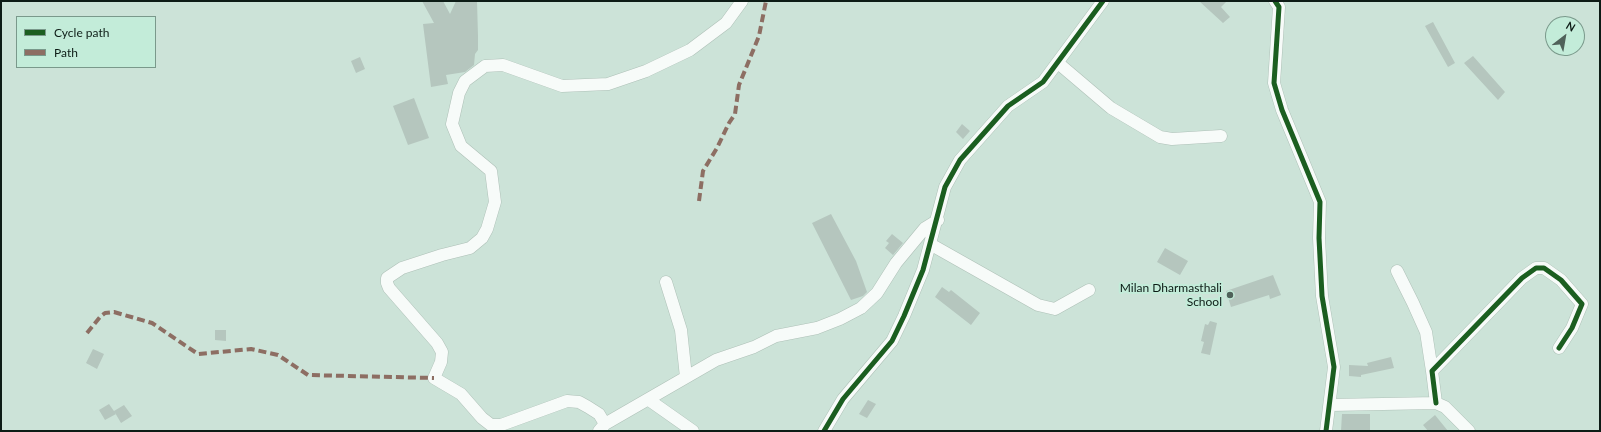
<!DOCTYPE html>
<style>
body{margin:0}
#map{position:relative;width:1601px;height:432px;overflow:hidden;background:#cce3d8;font-family:Lato,sans-serif}
canvas{display:block}
.frame{position:absolute;inset:0;border:2px solid #0d1c16;pointer-events:none}
.legend{position:absolute;left:16px;top:16px;width:140px;height:52px;box-sizing:border-box;background:#c3ecd9;border:1px solid #7a998b;margin:0;padding:5px 7px;list-style:none;font-size:12px;color:#0d1c16}
.legend li{display:flex;align-items:center;gap:8px;height:20px}
.legend b{width:20px;border:1px solid #7a998b}
.north{position:absolute;left:1545px;top:16px;width:40px;height:40px;box-sizing:border-box;background:#c3ecd9;border:1px solid #7a998b;border-radius:50%;rotate:31deg;font-size:11px;font-weight:700;line-height:16px;text-align:center;color:#0d1c16}
.north::after{content:'';display:block;margin:auto;width:14px;height:18px;background:#50625a;clip-path:polygon(50% 0,100% 100%,50% 72%,0 100%)}
</style>
<div id="map">
<canvas width="1601" height="432"></canvas>
<div class="frame"></div>
<ul class="legend">
<li><b style="height:5px;background:#1b5e20"></b>Cycle path</li>
<li><b style="height:5px;background:#8d6e63"></b>Path</li>
</ul>
<div class="north">N</div>
</div>
<script>
const context = document.querySelector('canvas').getContext('2d');
context.lineJoin = 'round';
function fill(path, color) { context.fillStyle = color; context.fill(path, 'evenodd'); }
const shape = rows => new Path2D(rows.map(r => 'M' + r).join(''));
function strokePath(path, color, width, dash) { context.strokeStyle = color; context.lineWidth = width; context.lineCap = dash ? 'butt' : 'round'; context.setLineDash(dash || []); context.stroke(path); }
function write(font, color, halo, rows, align = 'center') {
  context.font = font + ' Lato,sans-serif'; context.lineWidth = 4; context.setLineDash([]); context.textBaseline = 'middle'; context.strokeStyle = halo; context.fillStyle = color; for (const [text, x, y, turn = 0] of rows) {
    context.save(); context.translate(x, y); context.rotate((+turn || 0) * Math.PI / 180); context.textAlign = isNaN(turn) ? turn : align; if (halo) context.strokeText(text, 0, 0); context.fillText(text, 0, 0); context.restore();
  }
}
fill(shape([
 [422,1,443,1,450,14,456,1,477,1,478,36,478,50,475,54,474,65,465,72,446,75,448,84,431,87,423,24,434,23],
 [1199,1,1227,1,1221,7,1230,17,1223,23],
 [1433,22,1455,63,1448,67,1425,26],
 [1473,56,1505,92,1498,100,1464,63],
 [360,57,365,69,356,73,351,61],
 [414,98,429,138,408,145,393,106],
 [962,124,970,131,963,139,956,132],
 [831,214,856,261,867,292,863,296,851,300,812,223],
 [892,234,903,243,893,255,885,248,889,243,886,241],
 [1165,248,1188,261,1180,275,1157,262],
 [1273,275,1281,295,1270,299,1269,295,1231,307,1226,291],
 [942,287,949,292,951,290,980,313,971,325,935,297],
 [1210,321,1217,323,1210,355,1201,353,1204,342,1201,341,1205,324,1208,325],
 [215,330,226,330,226,341,215,340],
 [93,349,104,354,97,369,86,363],
 [1391,357,1394,368,1361,375,1361,377,1349,376,1349,365,1368,366,1367,363],
 [868,400,876,404,867,418,859,414],
 [109,404,116,414,105,420,99,410],
 [124,405,132,416,121,423,114,411],
 [1342,414,1370,414,1370,431,1341,431],
 [1435,415,1448,431,1428,431,1423,425]
]), '#b5c6be');
const minor = shape([
 [1275,1,1279,7,1274,83,1282,110,1320,202,1319,238,1322,296,1334,367,1326,431],
 [1058,63,1111,108,1160,137,1172,139,1221,136],
 [930,244,1038,305,1055,309,1089,290],
 [1397,271,1413,303,1426,332,1432,371],
 [666,282,681,330,686,377],
 [649,400,693,431],
 [1436,403,1432,371,1522,278,1536,268,1544,268,1561,280,1582,304,1572,328,1559,348],
 [1330,405,1436,403,1445,407,1469,431],
 [605,424,599,414,588,407,579,402,567,401,501,425,491,425,482,418,461,394,434,378,441,362,442,352,437,343,389,288,387,283,387,278,402,268,442,255,470,248,482,238,487,229,495,202,491,171,461,146,452,124,459,93,465,81,485,66,503,65,562,86,608,84,646,71,690,50,726,23,742,1],
 [599,431,605,424,716,360,754,347,776,336,817,328,840,319,861,308,877,293,896,263,925,228,938,220],
 [824,431,843,399,892,341,904,316,923,270,945,187,960,160,1008,106,1043,82,1103,1]
]);
strokePath(minor, '#aec0b7', 13);
strokePath(minor, '#f7fbf9', 12);
strokePath(shape([
 [699,201,703,171,717,148,729,123,735,114,739,85,759,36,766,1],
 [87,333,100,317,105,313,114,312,152,323,198,354,251,349,278,355,308,375,434,378]
]), '#8d6e63', 4, [8, 4]);
strokePath(shape([
 [1275,1,1279,7,1274,83,1282,110,1320,202,1319,238,1322,296,1334,367,1326,431],
 [1436,403,1432,371,1522,278,1536,268,1544,268,1561,280,1582,304,1572,328,1559,348],
 [824,431,843,399,892,341,904,316,923,270,945,187,960,160,1008,106,1043,82,1103,1]
]), '#1b5e20', 5);
for (const [x, y, r, color] of [
 [1230,295,4,"#50625a"]
]) { const dot = new Path2D(); dot.arc(x, y, r, 0, 2 * Math.PI); context.fillStyle = color; context.fill(dot); strokePath(dot, '#c3ecd9', 1.5); }
write('12px', '#0d1c16', '#c3ecd9', [
 ["Milan Dharmasthali",1222,288],
 ["School",1222,302]
], 'right');
</script>
